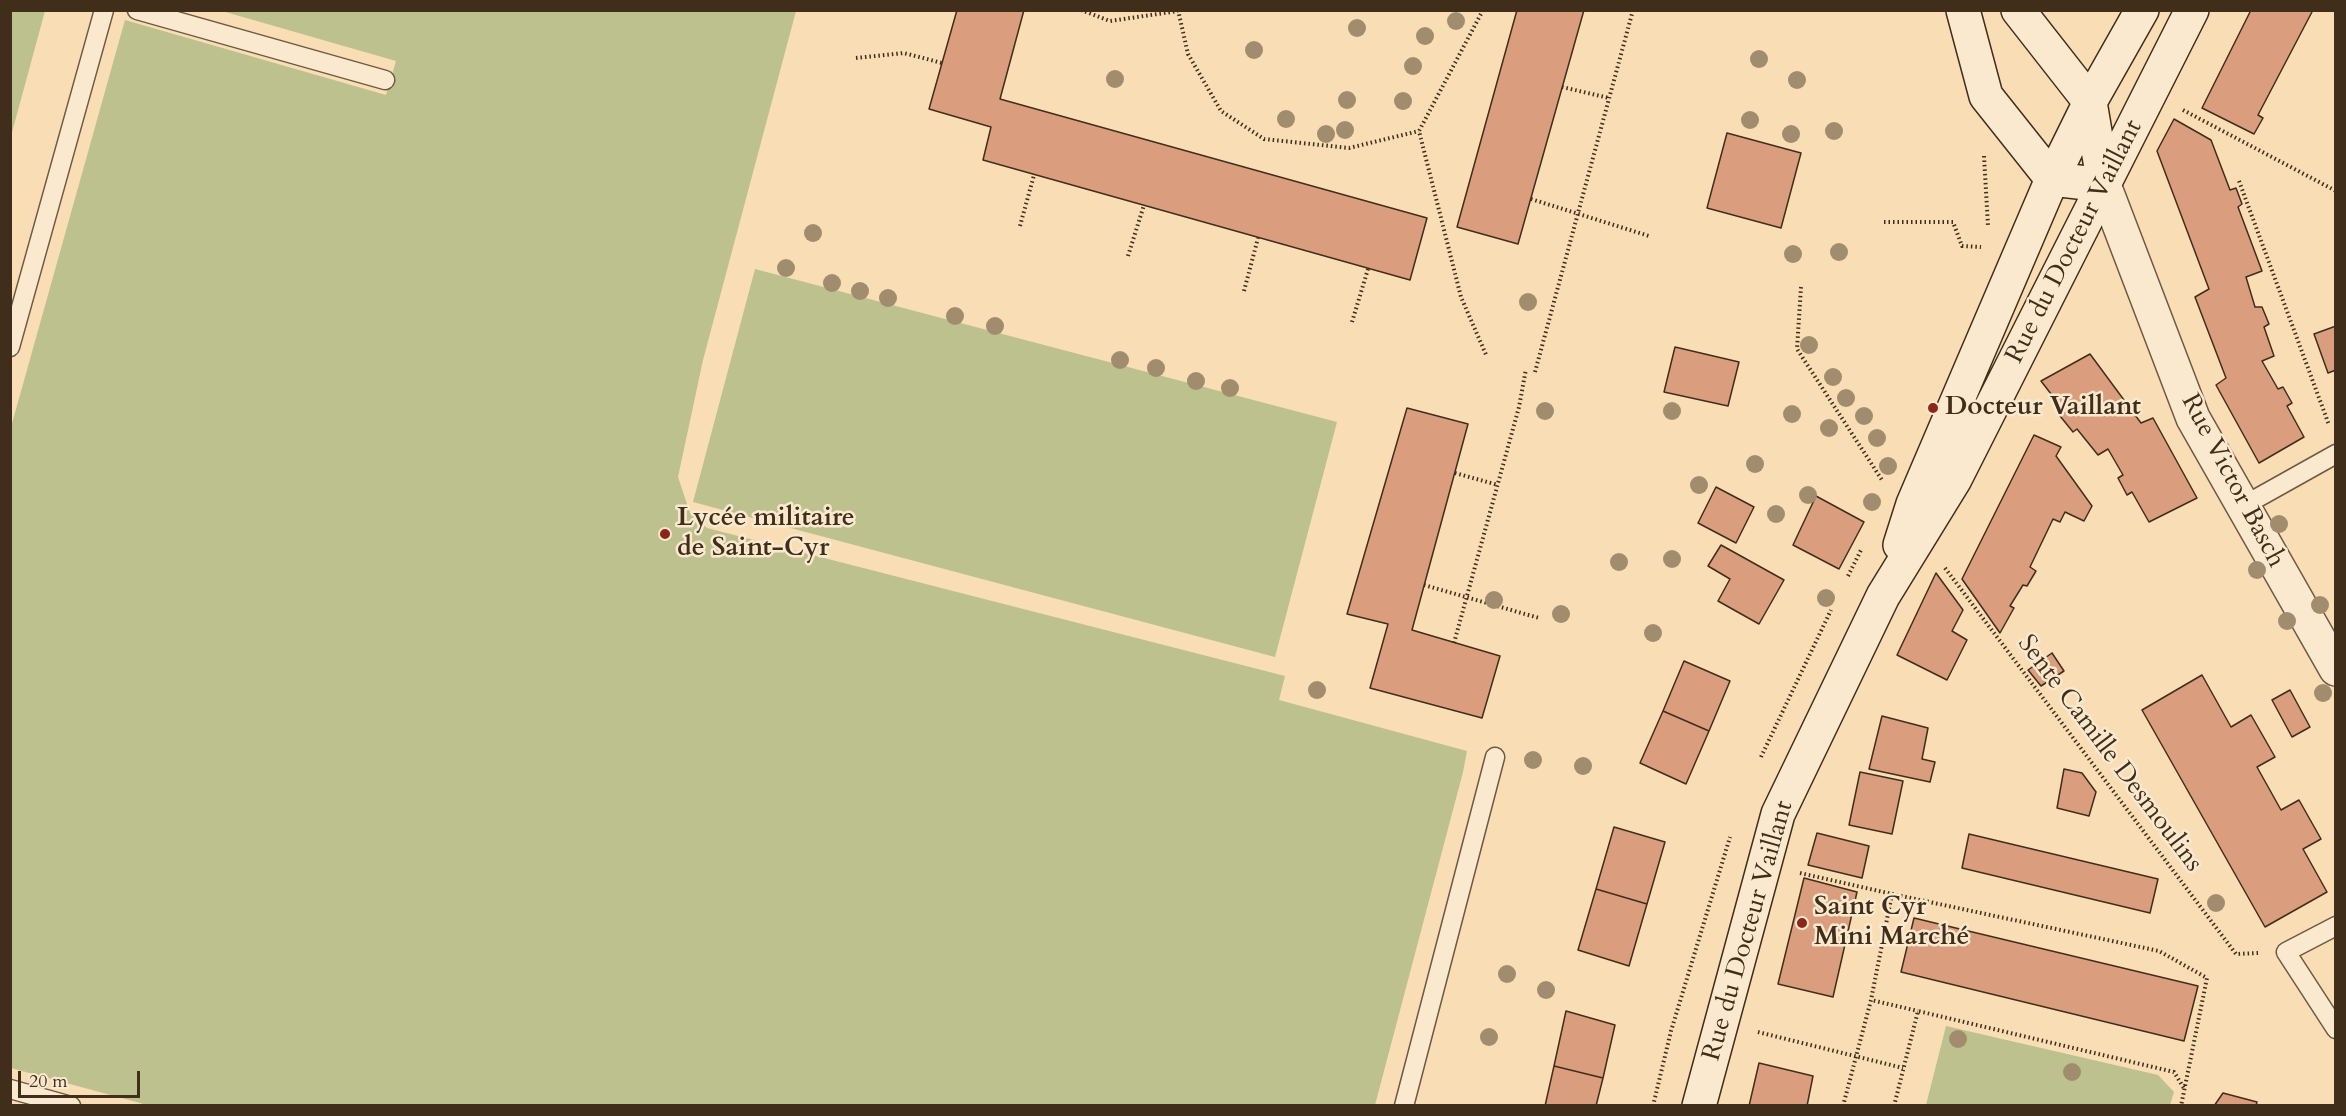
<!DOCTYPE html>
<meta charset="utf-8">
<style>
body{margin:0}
#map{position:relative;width:2346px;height:1116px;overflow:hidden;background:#f8ddb5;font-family:Cardo,serif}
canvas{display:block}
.frame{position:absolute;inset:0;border:12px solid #402e1b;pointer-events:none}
.scale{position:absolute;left:18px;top:1071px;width:122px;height:27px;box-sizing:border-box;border:3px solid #402e1b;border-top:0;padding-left:8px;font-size:18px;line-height:21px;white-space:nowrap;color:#402e1b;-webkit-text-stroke:4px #fae9cf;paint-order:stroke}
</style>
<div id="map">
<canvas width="2346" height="1116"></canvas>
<div class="frame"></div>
<div class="scale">20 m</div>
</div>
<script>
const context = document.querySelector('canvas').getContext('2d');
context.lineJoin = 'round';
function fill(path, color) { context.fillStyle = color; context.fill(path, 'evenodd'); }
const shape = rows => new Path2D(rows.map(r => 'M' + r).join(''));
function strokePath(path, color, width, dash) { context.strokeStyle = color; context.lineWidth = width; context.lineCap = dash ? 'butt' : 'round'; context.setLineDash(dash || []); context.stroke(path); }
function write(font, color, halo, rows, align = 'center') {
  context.font = font + ' Cardo,serif'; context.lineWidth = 5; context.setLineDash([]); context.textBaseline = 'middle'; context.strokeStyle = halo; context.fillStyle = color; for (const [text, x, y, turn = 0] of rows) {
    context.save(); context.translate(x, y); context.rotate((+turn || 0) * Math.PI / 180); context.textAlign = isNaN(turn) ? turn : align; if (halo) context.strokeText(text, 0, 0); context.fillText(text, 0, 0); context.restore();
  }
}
fill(shape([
 [11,10,45,11,11,136,10,11],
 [222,11,796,11,703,360,678,477,690,513,707,528,1285,676,1279,700,1467,751,1463,772,1375,1105,151,1106,11,1068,11,427,125,20,386,95,396,61],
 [755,269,1337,422,1275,657,693,502],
 [1946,1026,2158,1075,2174,1092,2170,1105,1926,1105]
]), '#bdc18e');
const building = shape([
 [957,10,1024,10,1000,99,1427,218,1410,280,983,160,991,127,929,109,957,10],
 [1517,10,1584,10,1518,244,1457,227,1517,10],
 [2251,10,2313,10,2258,115,2263,118,2254,134,2202,108,2251,10],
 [2174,119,2211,140,2230,190,2236,188,2242,204,2238,207,2262,271,2246,277,2255,307,2262,307,2269,324,2264,327,2274,356,2262,361,2278,389,2283,387,2292,403,2287,406,2304,437,2259,463,2216,385,2226,378,2195,297,2209,289,2157,151,2174,119],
 [1727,133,1801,153,1781,228,1707,208,1727,133],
 [2336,326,2336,370,2328,373,2314,334,2336,326],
 [1675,347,1739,362,1728,406,1664,392,1675,347],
 [2090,354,2141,423,2153,418,2197,498,2149,522,2132,492,2127,495,2118,478,2123,475,2108,449,2098,455,2077,429,2073,432,2060,416,2065,412,2041,381,2090,354],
 [1407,408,1468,424,1412,630,1500,656,1482,718,1370,688,1388,624,1347,614,1407,408],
 [2034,435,2061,447,2056,456,2092,506,2084,521,2065,512,2060,522,2053,519,2030,567,2036,571,2027,586,2023,585,2010,606,2014,608,2000,633,1962,579,2034,435],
 [1716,487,1754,507,1736,543,1698,523,1716,487],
 [1816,496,1864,522,1839,569,1793,545,1816,496],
 [1721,545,1784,580,1759,624,1718,601,1730,579,1708,566,1721,545],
 [1936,573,1963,610,1952,631,1967,640,1947,680,1897,655,1936,573],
 [2052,653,2064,671,2041,686,2028,670,2052,653],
 [1684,661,1730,681,1709,731,1663,711,1684,661],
 [2202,675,2231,727,2251,715,2275,757,2257,767,2281,810,2299,800,2321,839,2303,849,2327,892,2265,927,2142,710,2202,675],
 [2290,690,2310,727,2292,737,2272,700,2290,690],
 [1663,711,1709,731,1686,784,1640,763,1663,711],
 [1882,716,1928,728,1922,759,1935,762,1930,782,1869,769,1882,716],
 [2064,769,2082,773,2096,792,2089,816,2057,808,2064,769],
 [1860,772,1903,781,1892,834,1849,825,1860,772],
 [1614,827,1665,842,1647,904,1596,889,1614,827],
 [1817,833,1869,846,1862,878,1808,865,1817,833],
 [1969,834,2158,879,2150,913,1962,868,1969,834],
 [1804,878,1857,892,1833,997,1778,984,1804,878],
 [1596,889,1647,904,1629,966,1578,950,1596,889],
 [1914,918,2198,986,2184,1041,1901,972,1914,918],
 [1566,1011,1615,1025,1603,1078,1554,1066,1566,1011],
 [1759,1063,1813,1076,1807,1106,1749,1106,1759,1063],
 [1554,1066,1603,1078,1596,1106,1545,1106,1554,1066],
 [2223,1093,2257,1102,2256,1106,2214,1106,2223,1093]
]);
fill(building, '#da9d7e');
strokePath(building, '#402e1b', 1.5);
const lane = shape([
 [137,10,385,80],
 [10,347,104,10],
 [2243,506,2336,454],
 [2336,926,2286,952,2336,1029],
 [10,1089,71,1106],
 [1404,1106,1495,757]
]);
const street = shape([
 [2104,185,2193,418,2336,669]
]);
const secondary = shape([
 [1963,10,1986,96,2052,179,2104,185],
 [2018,10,2090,102,2104,185],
 [1900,545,1913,504,2052,179,2090,102,2142,10],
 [1699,1106,1778,814,1883,596,1955,479,2192,10]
]);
strokePath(lane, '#6e5a42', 21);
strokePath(street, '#6e5a42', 36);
strokePath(secondary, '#402e1b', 36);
strokePath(shape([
 [1081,10,1110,21,1178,11],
 [1178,10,1188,54,1221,111,1264,139,1349,148,1419,131],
 [1483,10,1419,131,1461,297,1487,357],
 [856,58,904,53,942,63],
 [1562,87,1609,98],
 [2183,110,2336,191],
 [1984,156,1988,226],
 [2239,181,2329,425],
 [1531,199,1649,236],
 [1884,222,1953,222,1962,246,1981,247],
 [1020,226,1034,175],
 [1128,256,1144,205],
 [1801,287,1797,349,1882,480],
 [1244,291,1258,238],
 [1352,322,1368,269],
 [1535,372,1633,10],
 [1455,473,1498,485],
 [1945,568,2236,954,2258,953],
 [1848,576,1862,548],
 [1424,585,1539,618],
 [1454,643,1519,407,1526,369],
 [1761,757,1831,610],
 [1800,873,1892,894,1871,1000],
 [1892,894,2159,951,2207,978,2181,1106],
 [1758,1032,1903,1068],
 [1653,1106,1671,1031,1730,837],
 [1843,1106,1871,1000,1918,1011],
 [1894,1106,1918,1011,2174,1072,2185,1090]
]), '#402e1b', 4, [1.5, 3]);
strokePath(lane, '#fae9cf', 18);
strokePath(street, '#fae9cf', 33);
strokePath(secondary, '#fae9cf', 33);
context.fillStyle = '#a18d6d';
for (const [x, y] of [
 [1456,21],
 [1357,28],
 [1425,36],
 [1254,50],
 [1759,59],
 [1413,66],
 [1115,79],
 [1797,80],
 [1347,100],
 [1403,101],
 [1286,119],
 [1750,120],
 [1345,130],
 [1834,131],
 [1326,134],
 [1791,134],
 [813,233],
 [1839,252],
 [1793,254],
 [786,268],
 [832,283],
 [860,291],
 [888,298],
 [1528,302],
 [955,316],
 [995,326],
 [1809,345],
 [1120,360],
 [1156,368],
 [1833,377],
 [1196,381],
 [1230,388],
 [1846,398],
 [1545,411],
 [1672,411],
 [1792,414],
 [1864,416],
 [1829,428],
 [1877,438],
 [1755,464],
 [1888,466],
 [1699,485],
 [1808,495],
 [1872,502],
 [1776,514],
 [2279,524],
 [1672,559],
 [1619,562],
 [2257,570],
 [1826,598],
 [1494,600],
 [2320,605],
 [1561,614],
 [2287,621],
 [1653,633],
 [1317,690],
 [2323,693],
 [1533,760],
 [1583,766],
 [2216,903],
 [1507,974],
 [1546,990],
 [1489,1037],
 [1958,1039],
 [2072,1072]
]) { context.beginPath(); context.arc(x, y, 9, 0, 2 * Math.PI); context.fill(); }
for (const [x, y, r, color] of [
 [1933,408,6,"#8f2418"],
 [665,534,6,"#8f2418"],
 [1802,923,6,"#8f2418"]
]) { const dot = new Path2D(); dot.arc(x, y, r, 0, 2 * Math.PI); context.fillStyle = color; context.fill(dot); strokePath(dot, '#fae9cf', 2); }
write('26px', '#402e1b', '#fae9cf', [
 ["Rue du Docteur Vaillant",2075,242,-63],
 ["Rue Victor Basch",2232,481,62],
 ["Sente Camille Desmoulins",2109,754,53],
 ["Rue du Docteur Vaillant",1749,931,-74]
]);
write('bold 26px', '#402e1b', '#fae9cf', [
 ["Docteur Vaillant",1945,408],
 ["Lycée militaire",677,519],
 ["de Saint-Cyr",677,549],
 ["Saint Cyr",1814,908],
 ["Mini Marché",1814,938]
], 'left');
</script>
